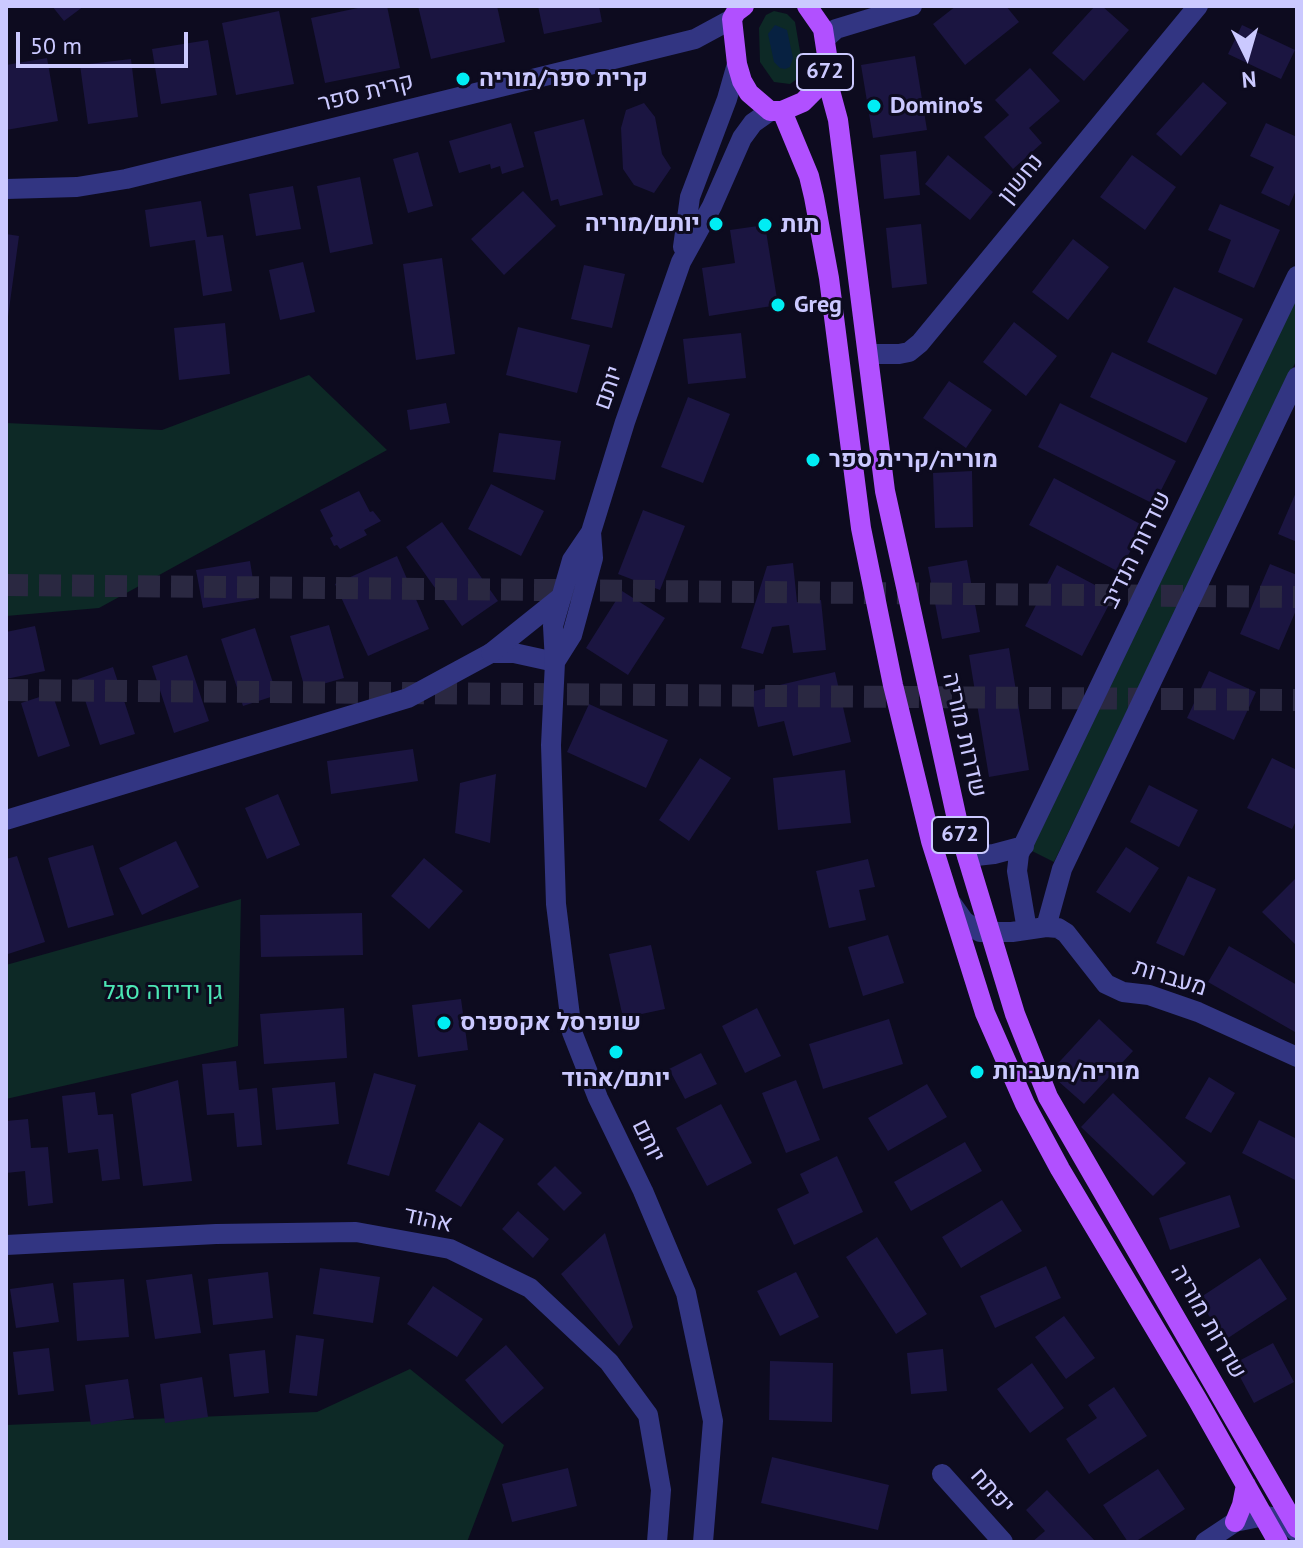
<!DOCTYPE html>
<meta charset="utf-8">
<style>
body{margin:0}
#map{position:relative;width:1303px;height:1548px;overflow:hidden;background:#0d0b1f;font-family:"PT Sans",sans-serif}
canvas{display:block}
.frame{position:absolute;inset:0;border:8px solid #cbc9ff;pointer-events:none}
.north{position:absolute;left:1207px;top:16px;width:80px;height:80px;-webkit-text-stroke:6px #0d0b1f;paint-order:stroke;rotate:175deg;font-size:22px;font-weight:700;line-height:32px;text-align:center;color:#cbc9ff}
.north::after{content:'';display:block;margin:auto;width:28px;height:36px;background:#cbc9ff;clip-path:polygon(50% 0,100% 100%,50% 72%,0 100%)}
.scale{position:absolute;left:16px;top:32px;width:172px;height:36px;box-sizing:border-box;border:4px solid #cbc9ff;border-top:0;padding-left:10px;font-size:24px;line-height:28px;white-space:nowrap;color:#cbc9ff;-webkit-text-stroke:6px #0d0b1f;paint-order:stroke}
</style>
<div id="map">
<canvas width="1303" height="1548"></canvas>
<div class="frame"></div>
<div class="north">N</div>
<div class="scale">50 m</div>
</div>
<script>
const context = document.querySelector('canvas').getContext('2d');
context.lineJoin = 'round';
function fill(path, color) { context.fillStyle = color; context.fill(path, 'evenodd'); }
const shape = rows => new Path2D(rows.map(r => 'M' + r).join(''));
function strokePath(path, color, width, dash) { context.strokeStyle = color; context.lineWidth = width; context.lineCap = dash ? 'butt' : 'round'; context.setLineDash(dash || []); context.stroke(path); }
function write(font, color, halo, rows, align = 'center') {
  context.font = font + ' "PT Sans",Heebo,sans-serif'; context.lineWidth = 6; context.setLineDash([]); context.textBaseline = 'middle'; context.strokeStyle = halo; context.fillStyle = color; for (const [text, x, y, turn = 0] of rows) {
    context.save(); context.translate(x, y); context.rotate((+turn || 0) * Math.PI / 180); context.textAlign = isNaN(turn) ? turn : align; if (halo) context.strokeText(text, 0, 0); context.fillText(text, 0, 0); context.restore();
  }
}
fill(shape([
 [774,11,787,14,795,22,802,63,800,77,790,84,774,82,760,62,759,28,766,15],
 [1297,297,1297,359,1054,862,1030,850],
 [309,375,387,450,99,608,6,616,6,423,162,430],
 [241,899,238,1046,6,1099,6,965],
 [410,1369,504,1445,467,1542,6,1542,6,1425,317,1412]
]), '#0d2926');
fill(shape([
 [775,25,787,30,793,58,790,67,785,69,780,68,774,62,768,34]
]), '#072141');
fill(shape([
 [52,6,84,6,64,21],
 [367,6,387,6,400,68,325,83,311,18],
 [418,6,497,6,505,42,431,59],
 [538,6,599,6,602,22,544,34],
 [956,6,1006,6,1019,22,965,65,933,24],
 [1095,6,1102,6,1129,30,1084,81,1052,53],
 [279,11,294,84,236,95,222,23],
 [1242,25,1295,50,1281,79,1228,54],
 [208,40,217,95,161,104,152,49],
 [915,56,927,130,873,138,861,65],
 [47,58,58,121,6,130,6,65],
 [131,59,138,117,88,124,80,65],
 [1030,68,1060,101,1029,128,1042,143,1013,169,984,137,1009,115,995,100],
 [1203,82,1227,103,1181,156,1156,134],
 [644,103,655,117,662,154,671,168,654,193,634,185,623,169,621,128,626,110],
 [584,119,603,195,560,206,558,199,551,201,534,132],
 [511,123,524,167,502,174,500,166,491,169,490,164,459,173,449,141],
 [1266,123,1297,137,1297,188,1289,206,1261,193,1274,167,1250,156],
 [916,151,920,195,884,199,880,155],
 [418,152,433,206,408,213,393,159],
 [948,155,993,192,970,220,925,184],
 [1132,155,1176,187,1145,230,1100,197],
 [360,177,373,244,330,253,317,186],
 [293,186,301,229,256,236,249,194],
 [523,191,556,226,504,275,471,239],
 [201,201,207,237,223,235,232,291,203,296,195,240,150,247,145,210],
 [1220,204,1280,230,1254,288,1218,272,1231,240,1208,230],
 [921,224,927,284,892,288,886,228],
 [765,225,778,305,709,316,702,268,735,263,730,230],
 [6,234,19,236,8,317,6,317],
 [1073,239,1109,267,1068,320,1032,292],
 [442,258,455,354,416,360,403,264],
 [303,262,315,312,280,320,269,270],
 [584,265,625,274,612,328,571,319],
 [1174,287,1243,319,1216,375,1147,342],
 [1014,322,1057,356,1026,396,983,362],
 [225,323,230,374,179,380,174,328],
 [518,327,590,345,577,393,506,375],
 [741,333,746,378,688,384,683,339],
 [1112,352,1208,398,1186,443,1090,397],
 [949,381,992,410,966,448,923,418],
 [688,397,730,414,703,483,661,467],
 [446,403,450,423,410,430,407,410],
 [1060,403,1176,461,1154,504,1038,447],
 [499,433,561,441,555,480,493,472],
 [972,471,973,527,935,528,933,473],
 [1054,478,1144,526,1119,572,1029,525],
 [491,484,544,511,521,556,468,529],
 [1297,490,1297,542,1278,534],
 [359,491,370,512,373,511,381,521,364,530,367,535,340,549,337,545,334,546,330,538,333,536,320,510],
 [643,510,685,526,660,590,618,574],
 [442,522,498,601,462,626,406,547],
 [397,556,429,629,368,656,335,584],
 [967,560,980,632,942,639,928,567],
 [250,561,256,599,203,608,196,570],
 [793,563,797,602,821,600,826,650,793,653,789,625,772,627,763,654,741,648,767,566],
 [1270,564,1297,575,1297,608,1279,650,1240,634],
 [1057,565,1114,595,1082,656,1025,626],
 [622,591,665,618,628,675,586,648],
 [329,625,344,678,305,689,290,636],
 [35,626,45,671,6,679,6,632],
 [255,628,277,695,243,706,221,639],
 [1009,648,1029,770,989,777,969,655],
 [187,655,209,721,174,733,152,666],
 [113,667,135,734,100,745,78,679],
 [1209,671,1256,692,1234,740,1187,718],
 [835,672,851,742,793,756,784,721,758,727,750,692],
 [52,693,70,746,38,757,21,703],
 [589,704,668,740,646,788,567,752],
 [413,749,418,781,331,794,327,761],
 [700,758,731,778,689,841,659,820],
 [1272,758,1297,770,1297,819,1292,829,1247,808],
 [845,770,851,823,778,830,773,778],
 [496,774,490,843,455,833,460,783],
 [1149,785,1198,810,1179,847,1130,822],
 [278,794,300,845,267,859,245,808],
 [176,841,199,887,142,915,119,868],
 [93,845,114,915,68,928,48,858],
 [1126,847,1159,868,1130,913,1096,892],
 [17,856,45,942,8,954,6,859],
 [424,858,463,891,429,929,391,896],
 [868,859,875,887,859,890,866,920,829,928,816,871],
 [1188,876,1216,889,1184,956,1156,943],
 [1295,879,1297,881,1297,946,1262,912],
 [362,913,363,955,261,957,260,915],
 [888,935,904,983,863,996,848,947],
 [651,945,665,1009,623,1018,609,954],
 [1229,946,1297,985,1297,1028,1295,1032,1208,982],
 [461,999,468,1050,418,1057,412,1005],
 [344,1008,347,1058,264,1064,260,1014],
 [757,1008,781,1056,745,1073,722,1026],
 [889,1019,903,1064,823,1089,809,1044],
 [1099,1019,1133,1051,1084,1104,1049,1073],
 [701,1053,717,1084,685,1099,669,1069],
 [236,1061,239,1090,257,1088,262,1145,237,1147,234,1113,207,1115,202,1064],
 [374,1073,416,1085,389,1176,347,1164],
 [1209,1077,1235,1093,1211,1133,1185,1118],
 [178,1080,192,1181,143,1186,131,1094],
 [796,1080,820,1140,786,1153,762,1093],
 [335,1082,339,1124,276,1130,272,1088],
 [927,1084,947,1117,888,1151,868,1118],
 [95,1092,98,1115,113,1114,120,1179,102,1181,98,1149,68,1153,62,1096],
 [1113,1093,1186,1163,1153,1196,1081,1127],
 [721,1104,752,1163,707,1186,676,1128],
 [28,1119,31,1148,48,1147,53,1203,28,1206,25,1171,6,1173,6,1121],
 [1259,1120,1297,1139,1297,1181,1242,1153],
 [479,1122,504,1139,461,1207,435,1191],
 [965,1142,982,1171,911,1211,894,1182],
 [837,1156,863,1212,794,1245,777,1209,809,1193,800,1174],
 [555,1166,582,1193,564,1211,537,1184],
 [1230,1195,1240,1227,1170,1250,1159,1218],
 [1002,1200,1022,1231,961,1268,942,1237],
 [518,1211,549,1239,533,1258,502,1229],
 [605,1233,633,1327,619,1346,561,1274],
 [877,1237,927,1314,896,1334,846,1257],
 [1260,1258,1287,1299,1225,1340,1198,1299],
 [1046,1266,1061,1298,995,1328,980,1296],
 [320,1268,380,1277,373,1323,313,1314],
 [268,1272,273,1318,213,1325,208,1279],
 [796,1272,819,1317,780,1336,757,1291],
 [192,1274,201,1333,155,1339,146,1280],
 [124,1279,129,1337,77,1341,73,1283],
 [53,1283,59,1322,16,1328,10,1289],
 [433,1286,483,1319,457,1357,407,1324],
 [1064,1316,1095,1358,1066,1379,1035,1337],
 [296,1335,324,1339,317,1396,289,1393],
 [1273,1343,1294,1382,1254,1403,1233,1364],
 [506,1345,544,1388,502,1424,465,1380],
 [49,1348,54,1391,18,1395,13,1352],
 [943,1349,947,1391,911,1394,907,1353],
 [265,1350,269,1393,234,1397,229,1354],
 [770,1361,833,1363,832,1422,769,1420],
 [1032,1363,1064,1408,1030,1433,997,1389],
 [202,1377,208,1417,165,1423,160,1384],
 [128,1379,134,1418,91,1425,85,1385],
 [1114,1387,1147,1436,1089,1474,1066,1439,1097,1418,1088,1405],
 [772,1457,889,1485,878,1530,761,1503],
 [568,1468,577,1506,512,1522,502,1484],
 [1158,1469,1185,1509,1135,1542,1128,1542,1103,1505],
 [1047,1490,1096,1542,1032,1542,1045,1531,1026,1510]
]), '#1b1541');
strokePath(shape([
 [6,585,1297,597],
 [6,690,1297,700]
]), '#2a2841', 22, [22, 11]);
strokePath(shape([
 [826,38,836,29,912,6],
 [6,189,77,187,126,179,695,39,732,19],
 [869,354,899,354,909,352,920,343,1198,6],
 [6,820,408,698,491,653,514,653,555,662],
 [967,857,994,854,1024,846],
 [952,904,964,921,980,932,1012,932,1046,927,1062,869,1297,377],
 [1046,927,1058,928,1066,933,1106,984,1123,992,1149,995,1198,1012,1297,1057],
 [1027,930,1017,871,1019,854,1297,276],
 [6,1245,216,1234,356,1232,450,1249,530,1288,609,1362,648,1415,661,1490,657,1542],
 [942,1474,1003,1542],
 [1205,1542,1235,1522,1264,1516,1279,1518,1297,1532]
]), '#323582', 20);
strokePath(shape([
 [683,247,690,197,727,99,737,64],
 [491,653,561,597],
 [555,662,572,635,593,558,591,532],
 [703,1542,713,1421,686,1293,643,1191,598,1098,572,1032,556,904,551,745,555,662,553,626,572,560,591,532,625,422,681,262,712,206,742,138,753,123,770,111]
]), '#323582', 20);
strokePath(shape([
 [744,6,736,12,732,19,737,64,742,81,749,93,770,111,782,111,803,102,817,88,825,72,827,55,823,29,807,6],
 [825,72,838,120,885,491,960,833,1015,1014,1048,1097,1297,1528],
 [782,111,809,176,814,197,829,278,861,528,893,685,931,841,985,1013,1025,1104,1060,1169,1197,1399,1278,1542],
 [1235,1522,1242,1505,1246,1485]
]), '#b150ff', 20);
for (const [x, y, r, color] of [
 [463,79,8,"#00edf4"],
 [874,106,8,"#00edf4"],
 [716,224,8,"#00edf4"],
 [765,225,8,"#00edf4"],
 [778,305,8,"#00edf4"],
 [813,460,8,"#00edf4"],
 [444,1023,8,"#00edf4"],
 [616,1052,8,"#00edf4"],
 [977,1072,8,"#00edf4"]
]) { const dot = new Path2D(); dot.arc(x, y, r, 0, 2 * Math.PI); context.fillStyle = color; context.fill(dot); strokePath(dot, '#0d0b1f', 3); }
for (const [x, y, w] of [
 [825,72,56],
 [960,835,56]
]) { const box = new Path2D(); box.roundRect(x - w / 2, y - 18, w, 36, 6); context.fillStyle = '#0d0b1f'; context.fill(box); strokePath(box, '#cbc9ff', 2); }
write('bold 22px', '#cbc9ff', null, [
 ["672",825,72],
 ["672",960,835]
]);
write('bold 24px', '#cbc9ff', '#0d0b1f', [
 ["קרית ספר/מוריה",479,79],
 ["Domino's",890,106],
 ["יותם/מוריה",700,224,"right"],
 ["תות",781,225],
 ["Greg",794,305],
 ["מוריה/קרית ספר",829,460],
 ["שופרסל אקספרס",460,1023],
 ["מוריה/מעברות",993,1072],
 ["יותם/אהוד",616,1079,"center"]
], 'left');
write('24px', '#cbc9ff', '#0d0b1f', [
 ["קרית ספר",366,93,-14],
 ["נחשון",1021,179,-51],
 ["יותם",609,388,-71],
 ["שדרות הנדיב",1137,550,-64],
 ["שדרות מוריה",964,735,77],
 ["מעברות",1170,978,17],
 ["יותם",648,1141,64],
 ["אהוד",428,1220,12],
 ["שדרות מוריה",1208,1322,60],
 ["יפתח",992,1491,48]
]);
write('24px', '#4ce7b5', '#0d0b1f', [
 ["גן ידידה סגל",163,992]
]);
</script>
